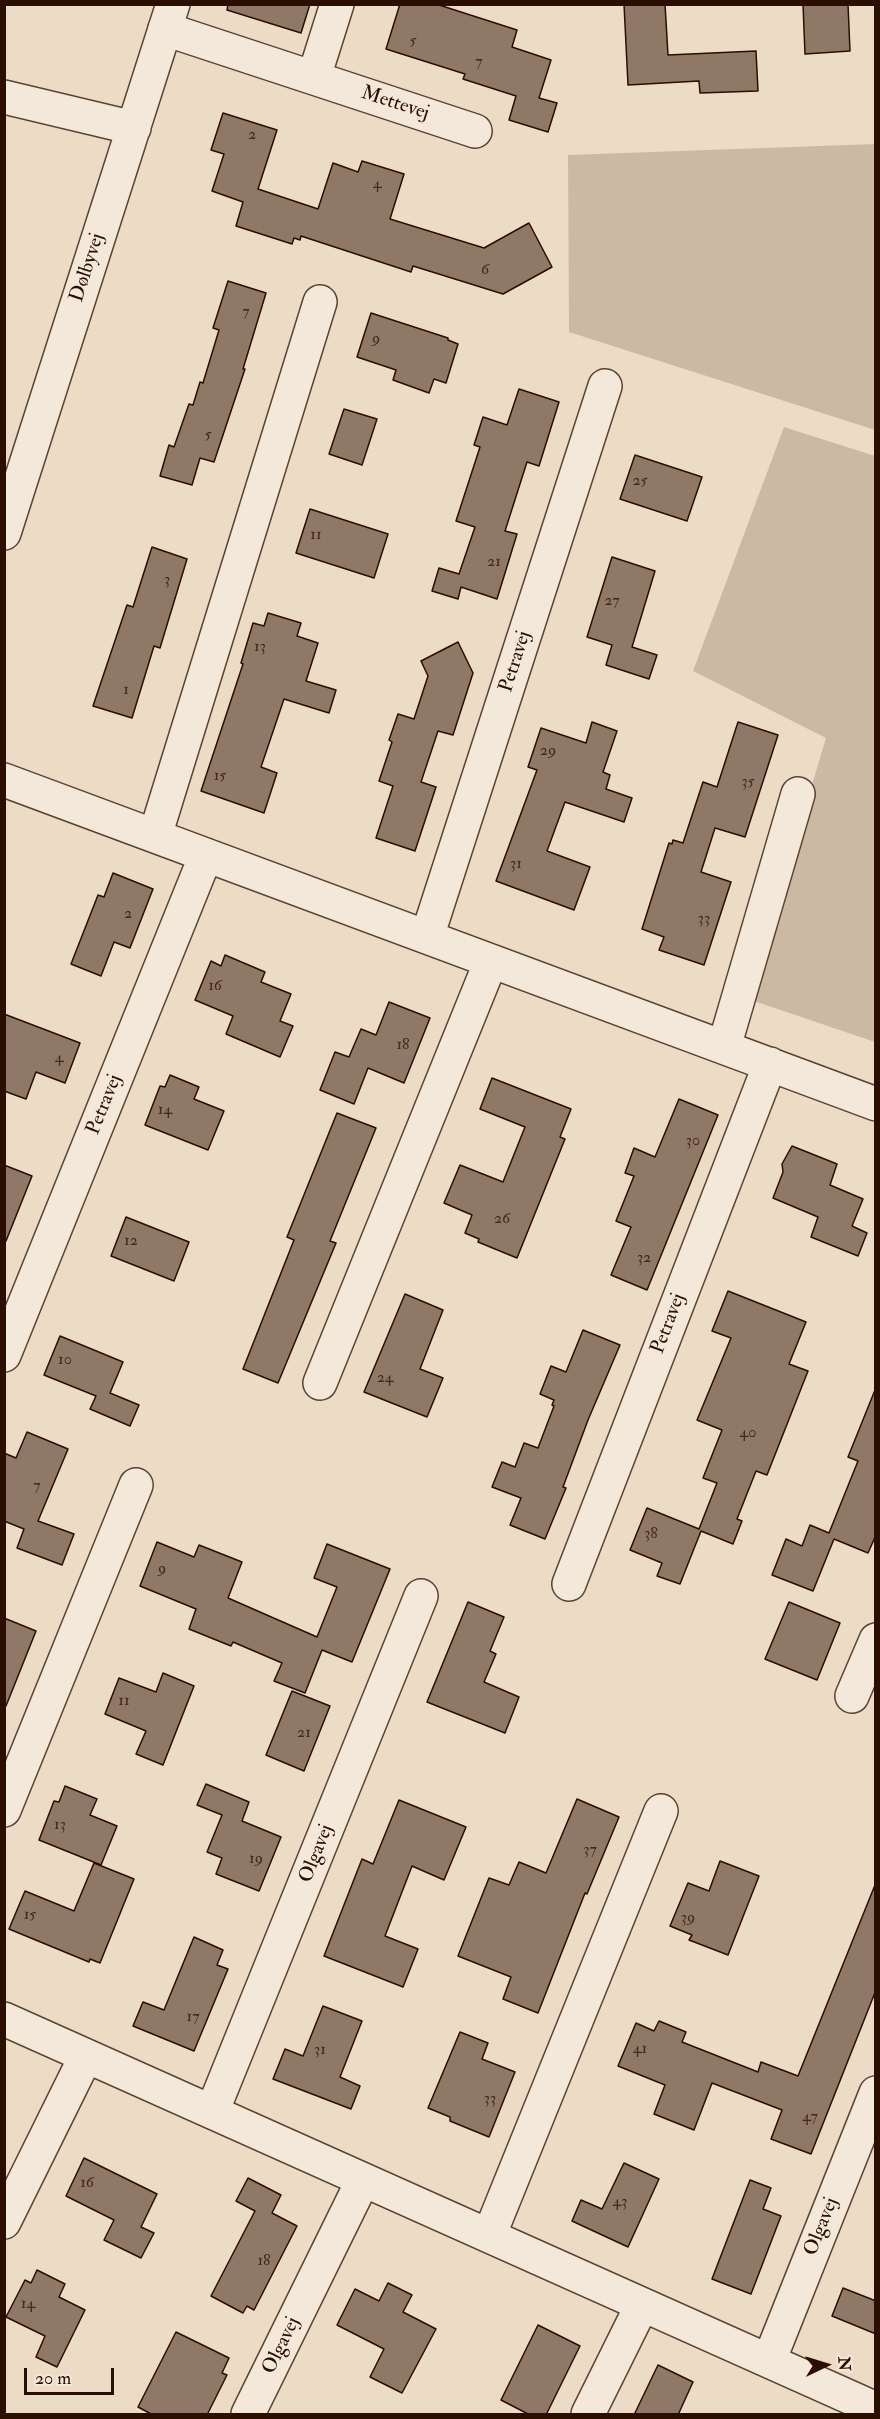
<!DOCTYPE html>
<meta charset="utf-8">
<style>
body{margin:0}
#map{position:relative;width:880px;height:2419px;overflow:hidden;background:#eddcc5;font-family:"IM FELL Double Pica",serif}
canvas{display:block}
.frame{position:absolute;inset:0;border:6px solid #2a0e00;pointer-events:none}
.north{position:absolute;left:796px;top:2335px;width:60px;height:60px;-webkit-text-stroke:4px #f3e8d9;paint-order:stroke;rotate:86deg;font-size:16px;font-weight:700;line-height:24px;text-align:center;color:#2a0e00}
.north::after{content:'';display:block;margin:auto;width:21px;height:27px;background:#2a0e00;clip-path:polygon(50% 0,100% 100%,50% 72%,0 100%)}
.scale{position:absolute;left:24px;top:2368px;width:90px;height:27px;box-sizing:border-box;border:3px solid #2a0e00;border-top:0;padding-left:8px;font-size:18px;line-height:21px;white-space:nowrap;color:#2a0e00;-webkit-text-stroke:4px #f3e8d9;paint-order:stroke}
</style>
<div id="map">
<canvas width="880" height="2419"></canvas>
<div class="frame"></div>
<div class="north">N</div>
<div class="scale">20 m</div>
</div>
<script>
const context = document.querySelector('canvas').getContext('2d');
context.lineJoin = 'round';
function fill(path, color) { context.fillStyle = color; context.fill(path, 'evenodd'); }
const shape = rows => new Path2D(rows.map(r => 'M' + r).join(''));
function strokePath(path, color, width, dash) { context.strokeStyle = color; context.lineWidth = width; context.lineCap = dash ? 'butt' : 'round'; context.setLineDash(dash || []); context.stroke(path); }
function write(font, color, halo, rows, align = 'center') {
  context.font = font + ' "IM FELL Double Pica",serif'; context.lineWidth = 4.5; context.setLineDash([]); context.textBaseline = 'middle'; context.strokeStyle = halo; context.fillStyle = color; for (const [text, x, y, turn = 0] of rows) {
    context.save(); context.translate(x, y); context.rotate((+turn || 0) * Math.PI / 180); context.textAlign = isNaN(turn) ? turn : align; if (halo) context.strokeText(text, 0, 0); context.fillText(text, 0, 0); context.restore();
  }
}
fill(shape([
 [875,144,875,430,569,332,568,155],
 [784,427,875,456,875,1042,748,999,826,738,693,671]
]), '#ccb9a4');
const building = shape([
 [228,4,310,4,301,33,227,10,228,4],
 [400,4,436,4,517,30,512,47,551,60,539,98,557,103,548,132,509,120,516,96,463,79,465,74,386,49,400,4],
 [624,4,665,4,668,55,756,51,758,91,700,93,699,81,628,85,624,4],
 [803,4,848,4,850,51,805,54,803,4],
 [223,113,277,130,258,189,318,209,333,163,358,172,362,161,404,174,390,219,484,248,529,223,552,267,503,294,413,266,411,272,301,236,300,240,294,238,292,244,236,226,243,202,212,191,224,154,211,150,223,113],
 [228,281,266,293,243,369,245,369,214,462,200,458,192,485,160,476,169,445,174,447,189,404,193,405,200,382,203,383,219,330,213,328,228,281],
 [371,313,448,338,448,340,458,344,446,383,434,379,429,393,393,380,396,370,357,357,371,313],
 [519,389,559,402,539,466,527,462,505,531,517,534,497,599,461,587,458,599,432,591,439,568,459,574,475,527,456,521,480,447,474,445,483,417,507,425,519,389],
 [344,409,377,419,362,465,329,454,344,409],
 [635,455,702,477,687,521,620,499,635,455],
 [310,509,388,534,374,578,296,553,310,509],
 [152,547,187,559,160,648,154,646,132,718,93,706,127,605,133,607,152,547],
 [612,557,655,571,632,647,657,655,649,679,606,665,612,645,587,637,612,557],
 [268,613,301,623,297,636,318,643,306,681,336,690,329,713,284,699,261,767,277,773,264,813,201,791,243,664,241,663,253,623,264,626,268,613],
 [458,642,473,673,453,735,438,731,421,782,436,787,415,851,376,838,393,786,379,781,392,742,389,740,398,714,414,719,428,676,421,661,458,642],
 [592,722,617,731,603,772,610,775,606,789,632,798,624,822,565,802,547,851,590,867,574,910,496,881,537,770,528,767,541,728,586,743,592,722],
 [738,722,778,735,745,837,715,828,701,872,731,882,704,965,659,950,664,937,642,929,669,843,672,844,673,840,683,843,703,782,717,787,738,722],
 [113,873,153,889,130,948,114,942,101,976,71,964,98,895,104,897,113,873],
 [225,955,265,972,261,982,291,994,280,1021,293,1026,280,1057,226,1034,233,1016,195,1000,211,961,221,966,225,955],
 [389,1002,430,1018,404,1083,368,1068,354,1104,320,1090,335,1052,349,1057,361,1029,376,1035,389,1002],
 [4,1014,80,1043,65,1083,36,1072,26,1099,4,1091,4,1014],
 [170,1075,199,1087,194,1099,224,1111,208,1150,145,1125,160,1086,165,1087,170,1075],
 [492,1078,571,1109,560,1137,565,1139,517,1258,478,1242,479,1239,465,1233,472,1215,444,1203,460,1165,503,1182,525,1127,480,1109,492,1078],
 [679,1099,718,1115,647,1290,611,1275,631,1227,616,1221,634,1176,625,1173,634,1148,655,1157,679,1099],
 [337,1113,376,1128,330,1241,336,1243,278,1383,243,1369,294,1240,287,1237,337,1113],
 [792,1146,837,1164,830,1185,863,1199,852,1226,867,1233,858,1256,811,1237,818,1217,773,1198,783,1172,782,1164,792,1146],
 [4,1165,32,1176,6,1241,4,1241,4,1165],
 [126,1217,189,1242,174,1281,111,1256,126,1217],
 [728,1291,806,1322,789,1364,808,1371,767,1475,756,1471,737,1519,742,1521,733,1544,701,1531,680,1584,657,1576,662,1563,630,1550,647,1508,699,1529,717,1483,703,1478,722,1430,697,1420,731,1338,712,1331,728,1291],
 [405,1294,443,1310,420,1369,443,1378,427,1417,364,1392,405,1294],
 [583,1330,620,1345,588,1420,563,1487,566,1488,545,1539,510,1525,521,1498,492,1487,502,1462,515,1467,524,1443,538,1448,554,1406,552,1405,554,1400,540,1394,551,1366,566,1372,583,1330],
 [60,1336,123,1362,110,1393,139,1405,130,1426,90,1409,96,1396,44,1375,60,1336],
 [875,1390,876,1535,868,1553,834,1539,813,1591,772,1575,786,1539,802,1546,810,1525,829,1533,858,1461,848,1457,875,1390],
 [27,1432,68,1449,38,1521,74,1534,62,1565,17,1548,24,1529,4,1521,4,1453,16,1458,27,1432],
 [157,1542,194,1557,199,1545,242,1562,228,1598,317,1637,337,1587,314,1578,327,1544,390,1569,352,1662,322,1650,305,1693,274,1681,282,1663,233,1642,231,1646,189,1629,196,1609,140,1586,157,1542],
 [468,1602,504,1617,490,1651,496,1654,484,1682,519,1697,505,1733,427,1702,468,1602],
 [789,1602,840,1623,817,1680,765,1659,789,1602],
 [4,1618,36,1631,6,1706,4,1706,4,1618],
 [163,1673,194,1686,163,1765,136,1754,146,1731,105,1714,119,1678,156,1692,163,1673],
 [292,1691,330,1706,304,1771,266,1755,292,1691],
 [206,1784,249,1802,242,1821,281,1837,259,1891,216,1874,222,1858,207,1852,222,1815,197,1805,206,1784],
 [65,1786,97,1799,90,1815,117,1826,101,1865,39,1840,54,1801,59,1802,65,1786],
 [577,1799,619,1817,587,1894,585,1893,538,2013,503,1999,511,1977,458,1956,489,1878,509,1885,519,1862,546,1873,577,1799],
 [399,1800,466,1827,444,1880,412,1866,385,1936,418,1949,403,1987,324,1956,362,1859,373,1864,399,1800],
 [720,1861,759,1876,728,1955,689,1940,692,1935,670,1926,688,1883,709,1891,720,1861],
 [94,1863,134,1879,100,1963,90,1959,89,1962,9,1929,25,1891,74,1911,94,1863],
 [875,1885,876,1990,811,2154,771,2139,782,2110,712,2083,694,2130,654,2114,665,2085,618,2066,636,2023,654,2031,659,2021,686,2032,682,2042,758,2072,761,2062,798,2076,875,1885],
 [194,1937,223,1950,217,1965,228,1969,194,2051,133,2026,143,2002,164,2010,194,1937],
 [323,2006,362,2021,340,2077,360,2086,351,2109,273,2079,285,2049,303,2056,323,2006],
 [460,2032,488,2043,482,2059,515,2072,489,2137,450,2121,450,2117,428,2108,460,2032],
 [84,2158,157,2194,141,2227,154,2233,141,2258,104,2240,114,2220,66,2196,84,2158],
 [624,2163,659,2179,628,2247,572,2221,581,2200,602,2209,624,2163],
 [248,2178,281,2195,272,2213,297,2226,254,2310,247,2306,243,2313,211,2296,255,2211,236,2201,248,2178],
 [750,2180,771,2188,763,2209,781,2216,751,2294,712,2279,750,2180],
 [37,2270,65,2284,59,2297,85,2310,57,2367,36,2357,45,2336,6,2317,25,2280,31,2283,37,2270],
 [388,2283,412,2295,403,2312,436,2329,402,2393,370,2377,384,2349,337,2325,355,2289,379,2301,388,2283],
 [843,2288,876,2301,876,2334,832,2316,843,2288],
 [538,2325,580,2346,546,2415,530,2415,501,2400,538,2325],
 [176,2332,229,2358,222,2373,227,2375,207,2415,153,2415,138,2407,176,2332],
 [658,2365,693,2382,678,2415,634,2415,658,2365]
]);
fill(building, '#8f7966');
strokePath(building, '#2a0e00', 1.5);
const minor = shape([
 [165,29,475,131],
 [314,77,337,4],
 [4,780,876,1104],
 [155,836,320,302],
 [427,937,605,386],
 [724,1047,798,794],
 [4,1355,206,855],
 [320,1383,491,961],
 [569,1584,770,1064],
 [852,1696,876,1640],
 [4,1810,136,1485],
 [4,2019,876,2409],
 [212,2112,421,1596],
 [4,2222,86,2056],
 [489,2236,661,1811],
 [769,2361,876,2093],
 [248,2414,363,2180],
 [588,2414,642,2305]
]);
const tertiary = shape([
 [4,97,134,128],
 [4,533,173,4]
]);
strokePath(minor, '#5b4231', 36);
strokePath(tertiary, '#5b4231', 36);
strokePath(minor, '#f3e8d9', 33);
strokePath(tertiary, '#f3e8d9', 33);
write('16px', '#43291a', null, [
 ["5",413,42],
 ["7",479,63],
 ["2",252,136],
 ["4",377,185],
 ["6",485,271],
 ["7",246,313],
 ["9",376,340],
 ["5",208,436],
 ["25",640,482],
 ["11",316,536],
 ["21",494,563],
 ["3",167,581],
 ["27",612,602],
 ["13",260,648],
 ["1",126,691],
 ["29",548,752],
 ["15",220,777],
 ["35",748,783],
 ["31",516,865],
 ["2",128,915],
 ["33",704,920],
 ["16",215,987],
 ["18",403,1046],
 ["4",59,1059],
 ["14",165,1111],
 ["30",693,1142],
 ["26",502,1220],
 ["12",131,1242],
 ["32",644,1259],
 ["10",65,1361],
 ["24",385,1379],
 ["40",748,1434],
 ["7",37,1487],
 ["38",651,1535],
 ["9",162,1570],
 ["11",124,1702],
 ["21",304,1734],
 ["13",60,1826],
 ["37",590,1851],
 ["19",256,1860],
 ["15",30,1916],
 ["39",688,1919],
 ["17",193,2018],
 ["41",640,2050],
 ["31",320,2051],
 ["33",490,2100],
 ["47",810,2118],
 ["16",87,2184],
 ["43",620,2203],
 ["18",264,2262],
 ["14",28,2305]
]);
write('20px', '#2a0e00', '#f3e8d9', [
 ["Mettevej",395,104,18],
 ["Dølbyvej",88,268,-72],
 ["Petravej",516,662,-72],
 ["Petravej",105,1105,-68],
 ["Petravej",669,1324,-69],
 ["Olgavej",317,1854,-68],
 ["Olgavej",822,2227,-68],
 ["Olgavej",282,2346,-64]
]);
</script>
